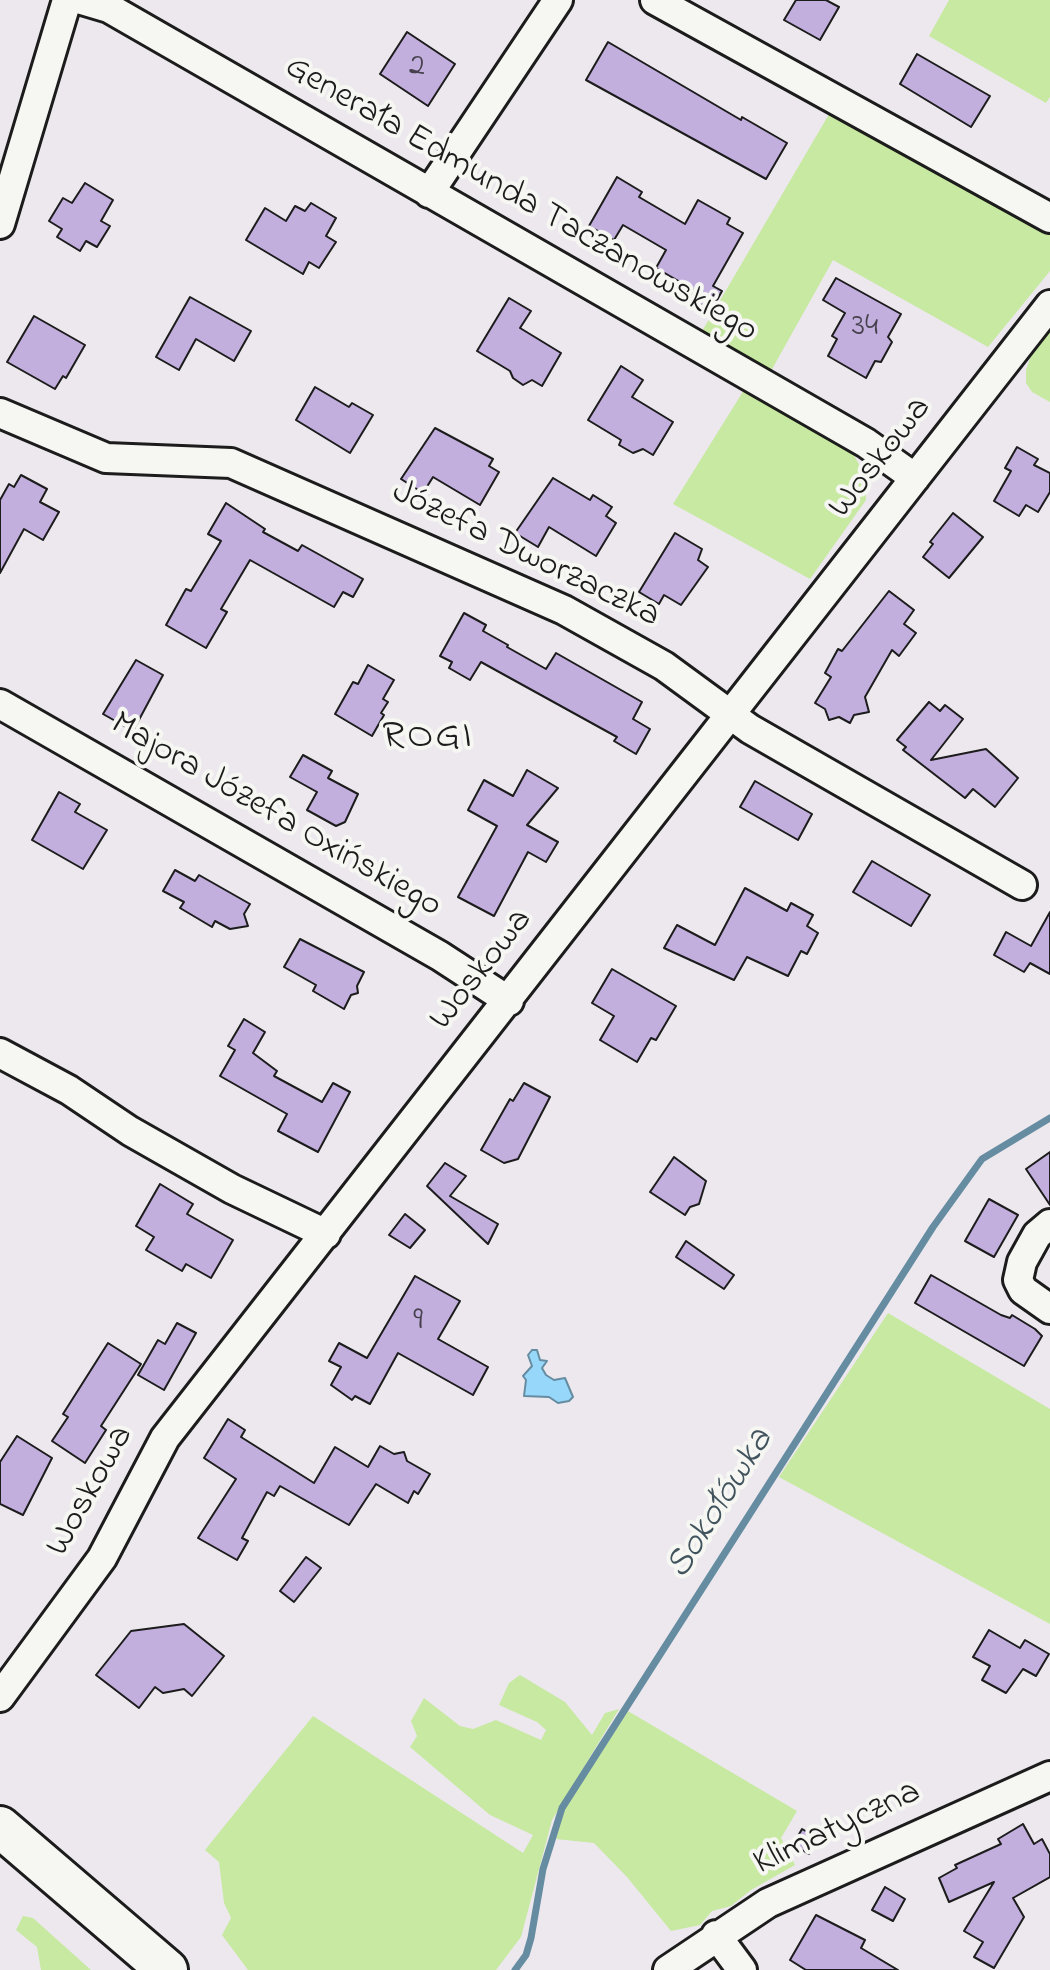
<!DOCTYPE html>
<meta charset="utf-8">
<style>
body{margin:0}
canvas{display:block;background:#ece8ee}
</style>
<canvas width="1050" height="1970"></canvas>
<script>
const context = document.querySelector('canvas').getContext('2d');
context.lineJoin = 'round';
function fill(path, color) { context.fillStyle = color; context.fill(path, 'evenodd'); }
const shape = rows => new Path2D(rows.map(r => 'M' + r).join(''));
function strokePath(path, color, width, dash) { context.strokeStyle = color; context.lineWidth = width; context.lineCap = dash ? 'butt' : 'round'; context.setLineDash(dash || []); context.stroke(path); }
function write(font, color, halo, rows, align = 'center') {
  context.font = font + ' "Indie Flower",sans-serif'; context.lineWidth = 8; context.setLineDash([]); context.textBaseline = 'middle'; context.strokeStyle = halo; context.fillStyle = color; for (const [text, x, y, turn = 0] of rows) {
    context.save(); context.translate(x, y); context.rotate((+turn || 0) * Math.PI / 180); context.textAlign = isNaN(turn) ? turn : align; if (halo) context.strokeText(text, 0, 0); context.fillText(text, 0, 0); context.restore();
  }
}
fill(shape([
 [949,0,1050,0,1050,97,1046,103,929,36],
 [832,109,1050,232,1050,271,988,347,833,260,771,371,701,333],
 [1050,331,1050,402,1032,392,1026,383,1026,370,1033,350],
 [744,390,849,446,866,477,866,500,810,579,673,504],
 [888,1313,1050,1409,1050,1624,779,1477],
 [520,1675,565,1702,592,1735,605,1713,619,1709,552,1820,521,1937,496,1970,248,1970,222,1935,231,1918,224,1903,219,1862,205,1850,313,1716,523,1853,533,1835,490,1815,410,1747,417,1736,411,1721,424,1698,460,1726,473,1729,496,1720,541,1740,546,1730,537,1722,499,1705,509,1683],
 [628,1711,797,1811,781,1838,795,1865,751,1890,731,1906,712,1911,700,1925,671,1931,627,1877,594,1843,556,1839,565,1808],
 [23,1916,33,1918,91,1970,41,1970,37,1947,16,1930]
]), '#c8e9a1');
const water = shape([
 [532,1350,537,1350,540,1360,547,1361,542,1368,546,1375,554,1380,565,1378,573,1397,569,1401,558,1403,549,1397,524,1396,526,1380,523,1376,532,1366,528,1355,532,1350]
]);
fill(water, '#97d7f9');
strokePath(water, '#668ca1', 2);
strokePath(shape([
 [515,1970,526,1955,531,1938,543,1869,562,1808,933,1227,982,1159,1050,1118]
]), '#668ca1', 7);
const building = shape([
 [796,0,826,0,839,7,820,40,784,20,796,0],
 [407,32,455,64,428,106,380,74,407,32],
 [608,42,741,120,742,117,787,143,766,179,586,80,608,42],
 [917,54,990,96,971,127,900,84,917,54],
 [617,177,642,192,639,197,685,224,698,200,730,218,727,224,743,233,713,286,722,291,711,311,689,298,694,290,656,268,666,250,623,225,614,240,589,226,617,177],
 [85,183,113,200,101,221,110,226,97,247,86,241,80,251,57,237,62,229,49,221,63,198,72,203,85,183],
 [311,203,336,218,326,236,336,242,319,268,309,262,303,274,246,240,265,208,286,221,295,206,305,211,311,203],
 [836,278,901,314,888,337,892,342,881,362,875,361,866,378,828,356,837,339,832,336,845,313,823,300,836,278],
 [190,297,251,331,234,361,196,339,179,370,156,357,190,297],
 [509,298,531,311,520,328,561,353,542,386,532,380,523,385,513,378,510,371,477,351,509,298],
 [34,316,85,345,66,378,63,376,55,389,7,362,34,316],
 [621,366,643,380,632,397,673,422,653,455,643,449,633,453,619,445,621,440,588,420,621,366],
 [315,387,349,407,352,403,373,415,350,453,296,420,315,387],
 [435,428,493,459,489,466,499,472,480,505,433,477,423,493,401,479,435,428],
 [1017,447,1038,459,1034,465,1050,473,1050,492,1038,512,1026,505,1019,516,994,501,1011,471,1005,468,1017,447],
 [21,475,47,489,40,502,59,512,43,540,24,529,0,573,0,500,9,484,14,487,21,475],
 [553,478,590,500,593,495,612,507,606,516,616,523,596,556,549,527,538,547,515,533,553,478],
 [226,503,265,529,263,532,298,551,302,545,363,579,353,597,343,592,334,607,250,560,221,609,227,612,206,648,166,625,186,589,191,591,221,541,208,534,226,503],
 [953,513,983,537,949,578,923,557,933,544,930,542,953,513],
 [675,533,702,549,698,560,708,567,681,605,664,595,659,604,639,592,675,533],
 [889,591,914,610,904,624,916,633,899,656,892,650,865,697,869,712,854,715,850,723,839,717,829,720,825,709,815,703,831,677,825,673,838,649,842,651,889,591],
 [464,613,486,625,483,631,508,645,507,647,546,669,556,653,642,702,633,719,650,729,636,754,614,741,617,737,481,662,470,680,449,668,452,662,440,656,464,613],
 [136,660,163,675,133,731,103,714,136,660],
 [368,665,394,680,383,699,388,702,381,713,384,715,372,736,335,714,353,682,358,684,368,665],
 [929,702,940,711,945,705,963,719,931,760,986,749,1018,778,995,807,973,789,965,798,903,750,906,747,897,740,929,702],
 [303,755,332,771,328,778,358,794,345,822,336,826,307,810,317,792,290,777,303,755],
 [527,770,558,788,527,825,558,842,546,862,528,852,494,916,458,897,497,826,468,810,484,780,513,796,527,770],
 [755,781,812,814,798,840,740,807,755,781],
 [59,792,80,804,75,812,107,830,83,869,32,840,59,792],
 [872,861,930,895,911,926,853,892,872,861],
 [175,870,195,881,199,875,250,904,244,914,248,926,230,929,215,921,212,927,180,908,184,902,163,891,175,870],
 [745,888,787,911,791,903,813,915,807,926,818,933,807,954,801,951,788,976,747,957,734,980,664,948,677,925,715,945,745,888],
 [1050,912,1050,974,1030,963,1024,972,994,955,1006,932,1031,946,1050,912],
 [300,939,364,972,357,986,358,993,351,995,344,1009,313,991,316,985,284,967,300,939],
 [612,969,676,1006,656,1040,651,1038,637,1062,600,1040,614,1016,592,1003,612,969],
 [244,1019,265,1032,253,1053,277,1071,274,1076,322,1102,333,1083,350,1092,318,1152,278,1131,287,1114,220,1076,235,1050,228,1046,244,1019],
 [524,1083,550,1097,518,1159,504,1163,481,1150,510,1099,513,1101,524,1083],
 [1050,1152,1050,1205,1026,1169,1050,1152],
 [674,1157,706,1181,699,1204,690,1207,685,1215,650,1192,674,1157],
 [445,1163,466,1176,450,1196,498,1224,488,1244,427,1186,445,1163],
 [160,1184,193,1204,187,1214,233,1240,211,1278,186,1264,182,1271,146,1250,154,1237,136,1226,160,1184],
 [989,1199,1018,1215,994,1257,965,1241,989,1199],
 [405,1214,425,1230,410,1248,389,1235,405,1214],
 [686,1241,734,1275,724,1289,676,1257,686,1241],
 [931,1275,1001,1315,1010,1318,1012,1315,1035,1329,1042,1336,1024,1366,915,1303,931,1275],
 [415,1276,460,1301,438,1339,488,1367,473,1395,398,1353,370,1404,355,1396,352,1400,331,1385,341,1367,329,1361,339,1343,367,1358,415,1276],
 [177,1323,196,1333,164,1390,138,1375,158,1340,165,1344,177,1323],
 [108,1343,141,1364,101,1426,106,1430,85,1463,52,1441,68,1417,63,1414,108,1343],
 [228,1419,245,1430,241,1437,314,1483,335,1447,368,1467,380,1446,394,1454,404,1452,407,1461,430,1474,418,1494,414,1491,408,1503,376,1484,349,1525,280,1486,274,1496,267,1492,242,1538,248,1541,237,1560,198,1538,236,1479,204,1458,228,1419],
 [17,1436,52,1458,23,1515,0,1504,0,1462,17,1436],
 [306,1557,321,1568,294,1602,280,1591,306,1557],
 [184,1624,224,1656,192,1696,184,1689,163,1693,155,1687,139,1708,96,1675,131,1631,184,1624],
 [989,1630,1020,1648,1025,1640,1049,1654,1036,1676,1023,1669,1006,1693,982,1680,990,1666,973,1657,989,1630],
 [1023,1824,1034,1844,1042,1839,1050,1854,1050,1877,1013,1898,1024,1917,994,1968,974,1957,983,1942,964,1931,994,1882,949,1902,939,1878,957,1868,955,1865,1001,1844,998,1839,1023,1824],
 [802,1829,818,1838,809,1854,793,1845,802,1829],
 [885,1887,905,1899,893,1921,872,1910,885,1887],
 [816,1915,865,1940,861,1948,898,1970,806,1970,790,1960,816,1915]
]);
fill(building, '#c2afde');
strokePath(building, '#1c1c1c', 2);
const street = shape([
 [82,0,109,8,866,443,915,478],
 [655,0,1050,218],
 [429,193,558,0],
 [0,224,67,0],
 [0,413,106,458,231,463,564,610,664,666,750,729,1022,885],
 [0,704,440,956,509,1001],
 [0,1053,69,1090,130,1131,232,1189,326,1234],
 [1050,1224,1037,1235,1022,1262,1018,1280,1023,1290,1050,1309],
 [0,1697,102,1558,165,1438,1050,305],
 [716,1935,742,1970],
 [668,1970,768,1903,1050,1776]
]);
const secondary = shape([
 [0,1827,167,1970]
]);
strokePath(street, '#1c1c1c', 34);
strokePath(secondary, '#1c1c1c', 46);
strokePath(street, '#f6f6f2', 28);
strokePath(secondary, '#f6f6f2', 40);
write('32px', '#46414c', null, [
 ["2",417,69],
 ["34",865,329],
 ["9",418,1323]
]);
write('36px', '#1c1c1c', '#f6f6f2', [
 ["Generała Edmunda Taczanowskiego",520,201,30],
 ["Woskowa",882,459,-52],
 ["Józefa Dworzaczka",525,556,26],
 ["Majora Józefa Oxińskiego",275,817,30],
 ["Woskowa",483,971,-52],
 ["Woskowa",92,1492,-61],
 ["Klimatyczna",838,1830,-25]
]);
write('italic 38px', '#41545e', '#f6f6f2', [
 ["Sokołówka",722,1505,-58]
]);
context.letterSpacing = '2px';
write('40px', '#1c1c1c', '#f6f6f2', [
 ["ROGI",428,739]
]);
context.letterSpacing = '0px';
</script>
